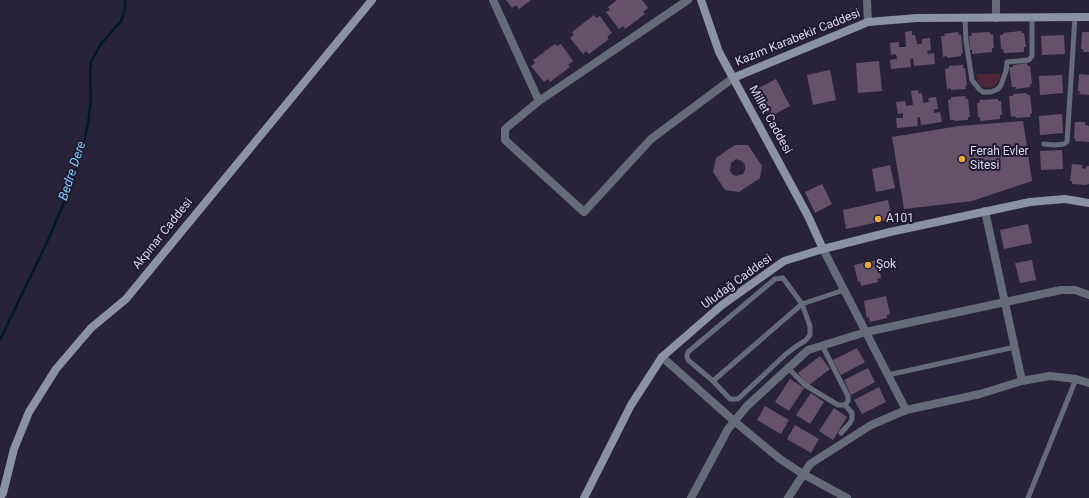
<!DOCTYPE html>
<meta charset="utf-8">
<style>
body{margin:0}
canvas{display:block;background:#29233a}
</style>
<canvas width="1089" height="498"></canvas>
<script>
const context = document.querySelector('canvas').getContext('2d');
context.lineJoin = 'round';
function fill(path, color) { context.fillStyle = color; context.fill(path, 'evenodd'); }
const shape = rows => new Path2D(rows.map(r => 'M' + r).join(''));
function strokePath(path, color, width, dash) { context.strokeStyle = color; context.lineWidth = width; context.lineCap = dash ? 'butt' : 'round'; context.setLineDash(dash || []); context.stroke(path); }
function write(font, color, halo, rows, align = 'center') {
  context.font = font + ' Roboto,sans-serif'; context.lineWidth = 4; context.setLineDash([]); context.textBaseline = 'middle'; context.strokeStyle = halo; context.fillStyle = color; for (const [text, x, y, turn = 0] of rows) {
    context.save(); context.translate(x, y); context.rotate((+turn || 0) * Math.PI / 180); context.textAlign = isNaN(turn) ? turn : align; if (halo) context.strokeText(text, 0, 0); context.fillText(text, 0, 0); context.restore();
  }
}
fill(shape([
 [976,74,1002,74,995,86,989,88,981,86,978,83]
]), '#4e2638');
strokePath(shape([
 [0,340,48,240,72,184,81,153,88,124,91,99,90,72,91,62,100,45,121,21,125,10,125,0]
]), '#011a28', 2.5);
fill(shape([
 [506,0,531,0,519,9,516,5,512,8],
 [617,0,642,0,648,8,643,12,645,14,625,29,623,26,619,29,606,12,610,10,608,7],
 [594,15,596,18,600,16,612,33,607,37,609,39,589,54,586,51,583,54,570,38,574,35,572,32],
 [912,31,912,35,915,35,917,44,922,44,922,39,930,38,931,50,927,51,928,54,934,53,935,64,914,66,913,58,910,59,911,67,891,69,890,60,897,59,896,54,891,55,890,43,899,42,899,47,906,47,905,32],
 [1021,31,1022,33,1024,33,1026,47,1024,47,1024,52,1004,53,1003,49,1001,49,1000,35,1003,35,1003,33],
 [958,32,959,35,961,35,963,53,961,54,961,56,947,58,947,56,943,57,941,36,945,36,944,34],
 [990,32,990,34,993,34,994,48,992,48,992,52,972,54,972,50,970,50,969,36,972,36,971,33],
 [1082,32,1089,32,1089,52,1083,52,1083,49,1081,49],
 [1064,35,1065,54,1042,55,1041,36],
 [555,44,557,46,561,44,573,61,568,65,570,67,550,82,548,79,544,82,531,66,535,63,533,60],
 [879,61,882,91,858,93,856,63],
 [1027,63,1028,66,1030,66,1032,84,1030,84,1030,87,1016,89,1016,87,1012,87,1009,67,1013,67,1013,65],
 [963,65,963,68,965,68,967,86,965,86,966,89,951,90,951,88,947,89,945,69,949,68,949,66],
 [830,70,836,100,813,105,807,75],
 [1079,74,1089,75,1089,95,1079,94,1080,91,1078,91],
 [1062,75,1063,93,1040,95,1039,76],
 [776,79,790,106,769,117,755,90],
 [918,90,919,94,922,93,923,103,929,102,928,98,936,97,938,109,934,109,934,113,940,112,942,122,921,125,920,117,917,118,918,126,897,128,896,118,903,118,903,113,898,114,896,102,905,101,906,106,913,105,911,91],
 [1027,93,1027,95,1030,95,1032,113,1030,114,1030,117,1016,118,1015,116,1011,117,1009,96,1013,96,1013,94],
 [965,96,966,99,968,99,970,117,968,117,968,120,954,121,954,120,950,120,948,100,951,99,951,97],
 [998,99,998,101,1001,101,1002,115,1000,115,1000,119,980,121,980,117,978,117,977,103,980,103,979,100],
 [1062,114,1063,133,1040,135,1039,116],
 [1023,121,1032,181,972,201,904,209,892,137,959,126],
 [1075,122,1085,122,1085,125,1089,126,1089,142,1075,141,1075,139,1074,138],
 [735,145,748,145,762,166,760,178,739,192,725,190,713,172,716,158],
 [736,159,742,161,745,165,745,170,743,174,736,176,732,174,730,171,731,163],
 [1062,150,1063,169,1041,170,1040,151],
 [1072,164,1082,165,1082,168,1086,169,1086,166,1089,166,1089,184,1087,184,1087,185,1072,184,1072,181,1070,181],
 [890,165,895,188,876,192,872,169],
 [822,184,832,204,815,213,805,192],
 [888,200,892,219,846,229,843,210],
 [1028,224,1032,243,1004,249,1000,230],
 [877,260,881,278,877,279,878,282,861,286,860,281,858,282,854,265],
 [1032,260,1036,280,1020,283,1015,263],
 [886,296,890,314,887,315,887,318,870,322,869,317,867,318,864,301],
 [857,348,865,362,841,375,833,360],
 [820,356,830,369,808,386,798,373],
 [868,368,875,382,851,395,844,380],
 [790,379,804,388,789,411,775,402],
 [879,387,886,402,862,414,854,400],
 [811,393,824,402,810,424,796,415],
 [765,406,789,420,781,434,757,420],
 [834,408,847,417,833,440,819,431],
 [795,425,819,439,811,453,787,439]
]), '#665268');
strokePath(shape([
 [965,18,966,41,972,80,979,89,983,92,991,92,998,89,1001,85,1006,71,1007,62,1029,60,1032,56,1032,18],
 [1044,144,1054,145,1064,144,1067,142,1075,17],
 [783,278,802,304,810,326,810,335,805,341,798,345,786,354,738,399,730,399,713,381,688,360,687,356,688,352,775,279,783,278],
 [788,368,805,385,838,405,845,405,848,401,848,396,822,345],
 [888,375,1015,347],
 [713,381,802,304,844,290],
 [841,433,850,423,852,419,852,413,845,405],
 [1028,498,1076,379]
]), '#666c77', 5);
strokePath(shape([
 [493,0,539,101],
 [688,0,539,101,505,129,505,140,584,212,651,139,733,78],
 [867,0,868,22],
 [996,0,996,18],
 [985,211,1022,381],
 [823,249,906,410],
 [662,357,734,421,780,459,803,474,847,498],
 [691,498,728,429,747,406,808,350,866,332,1061,290,1075,290,1089,295],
 [788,498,810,464,871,425,906,410,980,394,1022,381,1050,376,1076,379,1089,383]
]), '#666c77', 8);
strokePath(shape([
 [701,0,719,52,808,216,823,249],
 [733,78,868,22,917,18,1089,17],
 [0,497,3,493,14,449,29,412,56,369,91,328,126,299,372,0],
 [584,498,631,405,662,357,722,305,784,261,823,249,890,232,1030,202,1065,199,1089,203]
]), '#8a92a4', 8);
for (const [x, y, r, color] of [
 [962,159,4,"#e7ac36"],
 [878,219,4,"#e7ac36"],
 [868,265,4,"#e7ac36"]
]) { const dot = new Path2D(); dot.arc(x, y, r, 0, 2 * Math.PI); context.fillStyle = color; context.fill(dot); strokePath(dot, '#1f1a30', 1.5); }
write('12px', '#dad7e6', '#1f1a30', [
 ["Kazım Karabekir Caddesi",798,38,-22],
 ["Millet Caddesi",770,120,61],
 ["Akpınar Caddesi",163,234,-51],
 ["Uludağ Caddesi",737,282,-36]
]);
write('12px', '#dad7e6', '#1f1a30', [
 ["Ferah Evler",970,152],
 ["Sitesi",970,166],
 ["A101",886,219],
 ["Şok",876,265]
], 'left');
write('italic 13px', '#7fcbfa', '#1f1a30', [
 ["Bedre Dere",73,171,-72]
]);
</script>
